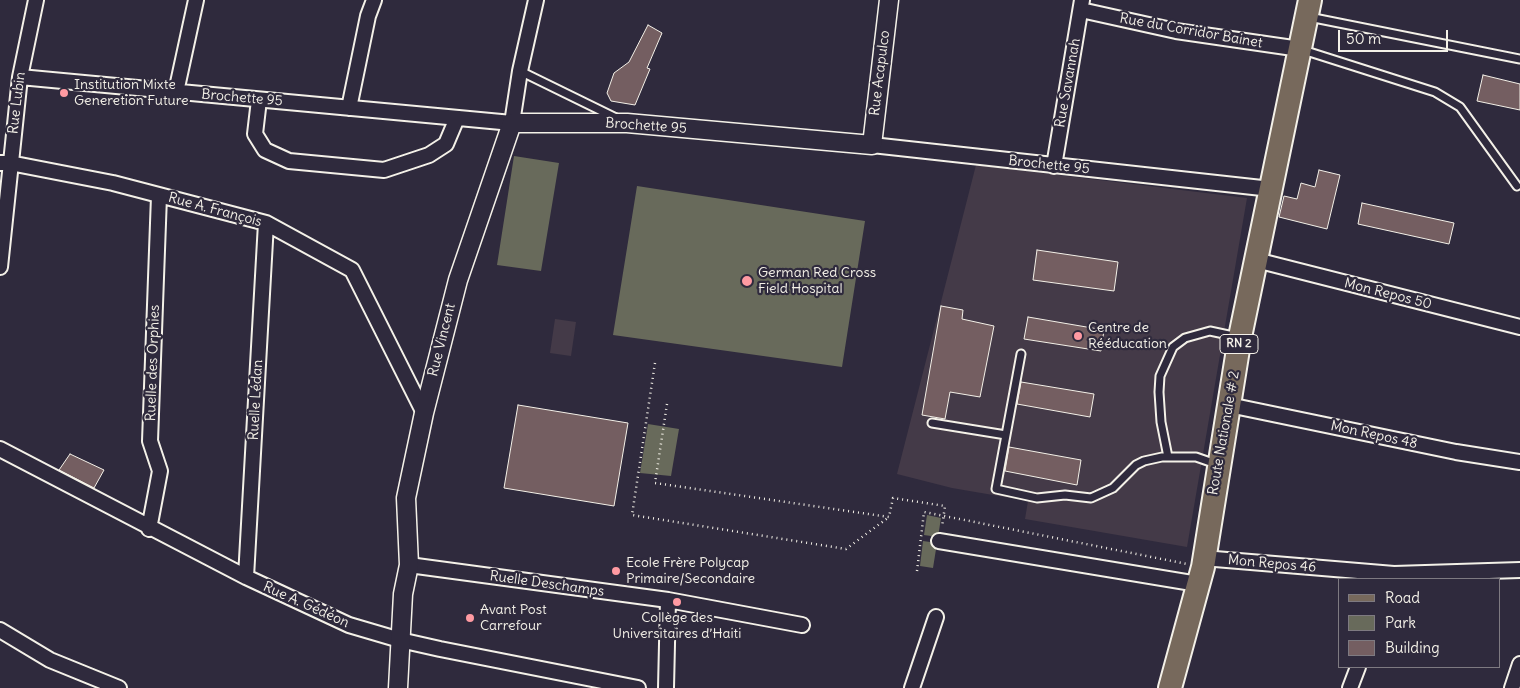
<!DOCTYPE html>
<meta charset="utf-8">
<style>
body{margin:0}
#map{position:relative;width:1520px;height:688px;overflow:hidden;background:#2f2a3d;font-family:Delius,sans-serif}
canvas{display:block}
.legend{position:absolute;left:1338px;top:578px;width:162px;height:90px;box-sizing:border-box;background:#2f2a3d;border:1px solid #7e7a81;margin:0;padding:6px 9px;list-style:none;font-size:15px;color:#f4f1e8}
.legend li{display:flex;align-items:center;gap:10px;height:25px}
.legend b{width:25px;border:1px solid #7e7a81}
.scale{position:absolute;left:1338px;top:30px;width:110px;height:22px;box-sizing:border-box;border:2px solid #f4f1e8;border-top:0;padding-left:6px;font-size:15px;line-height:18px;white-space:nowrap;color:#f4f1e8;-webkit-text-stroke:4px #2f2a3d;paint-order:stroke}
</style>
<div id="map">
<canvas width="1520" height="688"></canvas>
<ul class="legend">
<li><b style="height:6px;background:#77695c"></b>Road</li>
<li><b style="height:14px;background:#686a5b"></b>Park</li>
<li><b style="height:14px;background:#745e61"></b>Building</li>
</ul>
<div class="scale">50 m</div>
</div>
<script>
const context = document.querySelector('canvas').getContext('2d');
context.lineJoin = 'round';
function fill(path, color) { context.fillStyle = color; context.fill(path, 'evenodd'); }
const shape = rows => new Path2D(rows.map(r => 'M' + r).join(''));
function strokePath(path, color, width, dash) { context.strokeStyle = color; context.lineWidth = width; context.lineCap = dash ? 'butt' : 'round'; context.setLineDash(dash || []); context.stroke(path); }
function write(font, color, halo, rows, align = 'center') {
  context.font = font + ' Delius,sans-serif'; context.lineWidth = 4.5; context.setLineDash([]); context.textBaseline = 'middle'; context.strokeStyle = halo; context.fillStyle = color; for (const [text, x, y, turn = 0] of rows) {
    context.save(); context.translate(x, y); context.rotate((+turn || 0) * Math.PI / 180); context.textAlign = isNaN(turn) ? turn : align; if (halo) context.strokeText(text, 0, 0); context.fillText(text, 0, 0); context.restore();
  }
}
fill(shape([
 [976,165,1247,198,1187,547,1025,519,1028,501,952,488,897,474],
 [555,319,576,322,571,356,550,353]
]), '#443a48');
fill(shape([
 [514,156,559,163,541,271,497,265],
 [637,186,865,221,842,367,613,335],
 [648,424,679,429,671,476,640,473],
 [927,515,941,518,938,537,924,535],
 [923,541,937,543,933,568,920,566]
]), '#686a5b');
const building = shape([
 [648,25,662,33,647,68,650,69,635,105,611,101,607,93,614,73,629,62,648,25],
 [1483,75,1520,84,1520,110,1477,101,1483,75],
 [1319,170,1340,175,1327,229,1279,217,1284,196,1297,199,1301,183,1315,187,1319,170],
 [1362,203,1454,223,1449,244,1358,224,1362,203],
 [1037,250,1118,262,1114,291,1033,280,1037,250],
 [941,306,963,310,962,319,994,326,980,397,950,392,945,419,922,415,941,306],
 [1028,317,1104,330,1101,351,1024,339,1028,317],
 [1021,382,1094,394,1090,417,1017,404,1021,382],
 [518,405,628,423,614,506,504,488,518,405],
 [1009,447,1081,460,1077,485,1005,471,1009,447],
 [70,454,104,470,94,488,59,470,70,454]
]);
fill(building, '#745e61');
strokePath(building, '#f4f1e8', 1);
const service = shape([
 [1309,17,1520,59],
 [1303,50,1435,92,1460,107,1517,186],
 [520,71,616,118],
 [1021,354,996,489,1037,498,1065,495,1091,498,1113,488,1136,465,1144,461,1162,457,1196,457,1216,464],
 [932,423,1006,435],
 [1168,457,1161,422,1159,392,1160,376,1173,347,1185,338,1210,331,1238,337]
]);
const minor = shape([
 [1081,10,1176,31,1300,49],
 [20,77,512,123,520,71,536,0],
 [176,92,196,0],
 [259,100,255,134,265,150,289,161,384,170,429,155,446,144,457,118],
 [349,108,368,16,374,0],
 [872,145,1271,189],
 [0,163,10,163,113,183,266,223,352,270,424,413],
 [1054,166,1082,0],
 [1256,260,1520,327],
 [0,267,20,77,36,0],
 [1229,405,1456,452,1520,462],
 [0,449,246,577,349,625,400,640,440,649,638,688],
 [149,529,160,471,150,441,159,196],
 [939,541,1198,584],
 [1203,558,1394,574,1520,570],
 [409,565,668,600,802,625],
 [246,577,266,223],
 [0,630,50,660,119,688],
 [666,688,668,600],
 [912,688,936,617],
 [1350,688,1358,667],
 [1512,688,1520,664]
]);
const tertiary = shape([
 [398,688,403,594,409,565,406,498,424,413,458,280,512,123,627,123,872,145,889,0]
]);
const primary = shape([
 [1170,688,1203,567,1240,337,1310,0]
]);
strokePath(service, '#f4f1e8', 11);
strokePath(minor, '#f4f1e8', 18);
strokePath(tertiary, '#f4f1e8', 21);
strokePath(primary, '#f4f1e8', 26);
strokePath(shape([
 [655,363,632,515,846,549,889,517],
 [667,404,655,483,889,517,893,498,945,506,942,527],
 [917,571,924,512,1187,564]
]), '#f4f1e8', 2.5, [1, 4]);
strokePath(service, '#2f2a3d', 7);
strokePath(minor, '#2f2a3d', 14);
strokePath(tertiary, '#2f2a3d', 18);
strokePath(primary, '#77695c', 22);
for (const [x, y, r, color] of [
 [64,93,5,"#ff9aa2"],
 [747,281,6,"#ff9aa2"],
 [1078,336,5,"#ff9aa2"],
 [616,571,5,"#ff9aa2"],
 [677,602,5,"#ff9aa2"],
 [470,618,5,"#ff9aa2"]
]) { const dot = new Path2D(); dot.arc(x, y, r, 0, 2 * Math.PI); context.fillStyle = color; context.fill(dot); strokePath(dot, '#2f2a3d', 2); }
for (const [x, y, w] of [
 [1239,344,38]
]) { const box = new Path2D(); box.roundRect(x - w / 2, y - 9.5, w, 19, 4); context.fillStyle = '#2f2a3d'; context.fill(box); strokePath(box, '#f4f1e8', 1); }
write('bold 12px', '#f4f1e8', null, [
 ["RN 2",1239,344]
]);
write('14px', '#f4f1e8', '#2f2a3d', [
 ["Rue du Corridor Bainet",1191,31,10],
 ["Rue Acapulco",880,73,-83],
 ["Rue Savannah",1068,83,-80],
 ["Brochette 95",242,98,5],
 ["Rue Lubin",17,103,-83],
 ["Brochette 95",646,126,4],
 ["Brochette 95",1049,165,6],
 ["Rue A. François",215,210,15],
 ["Mon Repos 50",1388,294,14],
 ["Rue Vincent",442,340,-76],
 ["Ruelle des Orphies",153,363,-88],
 ["Ruelle Lédan",256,400,-87],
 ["Route Nationale # 2",1224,433,-80],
 ["Mon Repos 48",1374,435,12],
 ["Mon Repos 46",1272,564,5],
 ["Ruelle Deschamps",547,584,8],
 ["Rue A. Gédéon",306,605,24]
]);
write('14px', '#f4f1e8', '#2f2a3d', [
 ["Institution Mixte",74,85],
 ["Generetion Future",74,101],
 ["German Red Cross",758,273],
 ["Field Hospital",758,289],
 ["Centre de",1088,328],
 ["Rééducation",1088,344],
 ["Ecole Frère Polycap",626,563],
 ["Primaire/Secondaire",626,579],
 ["Avant Post",480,610],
 ["Carrefour",480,626],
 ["Collège des",677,618,"center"],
 ["Universitaires d’Haiti",677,634,"center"]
], 'left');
</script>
